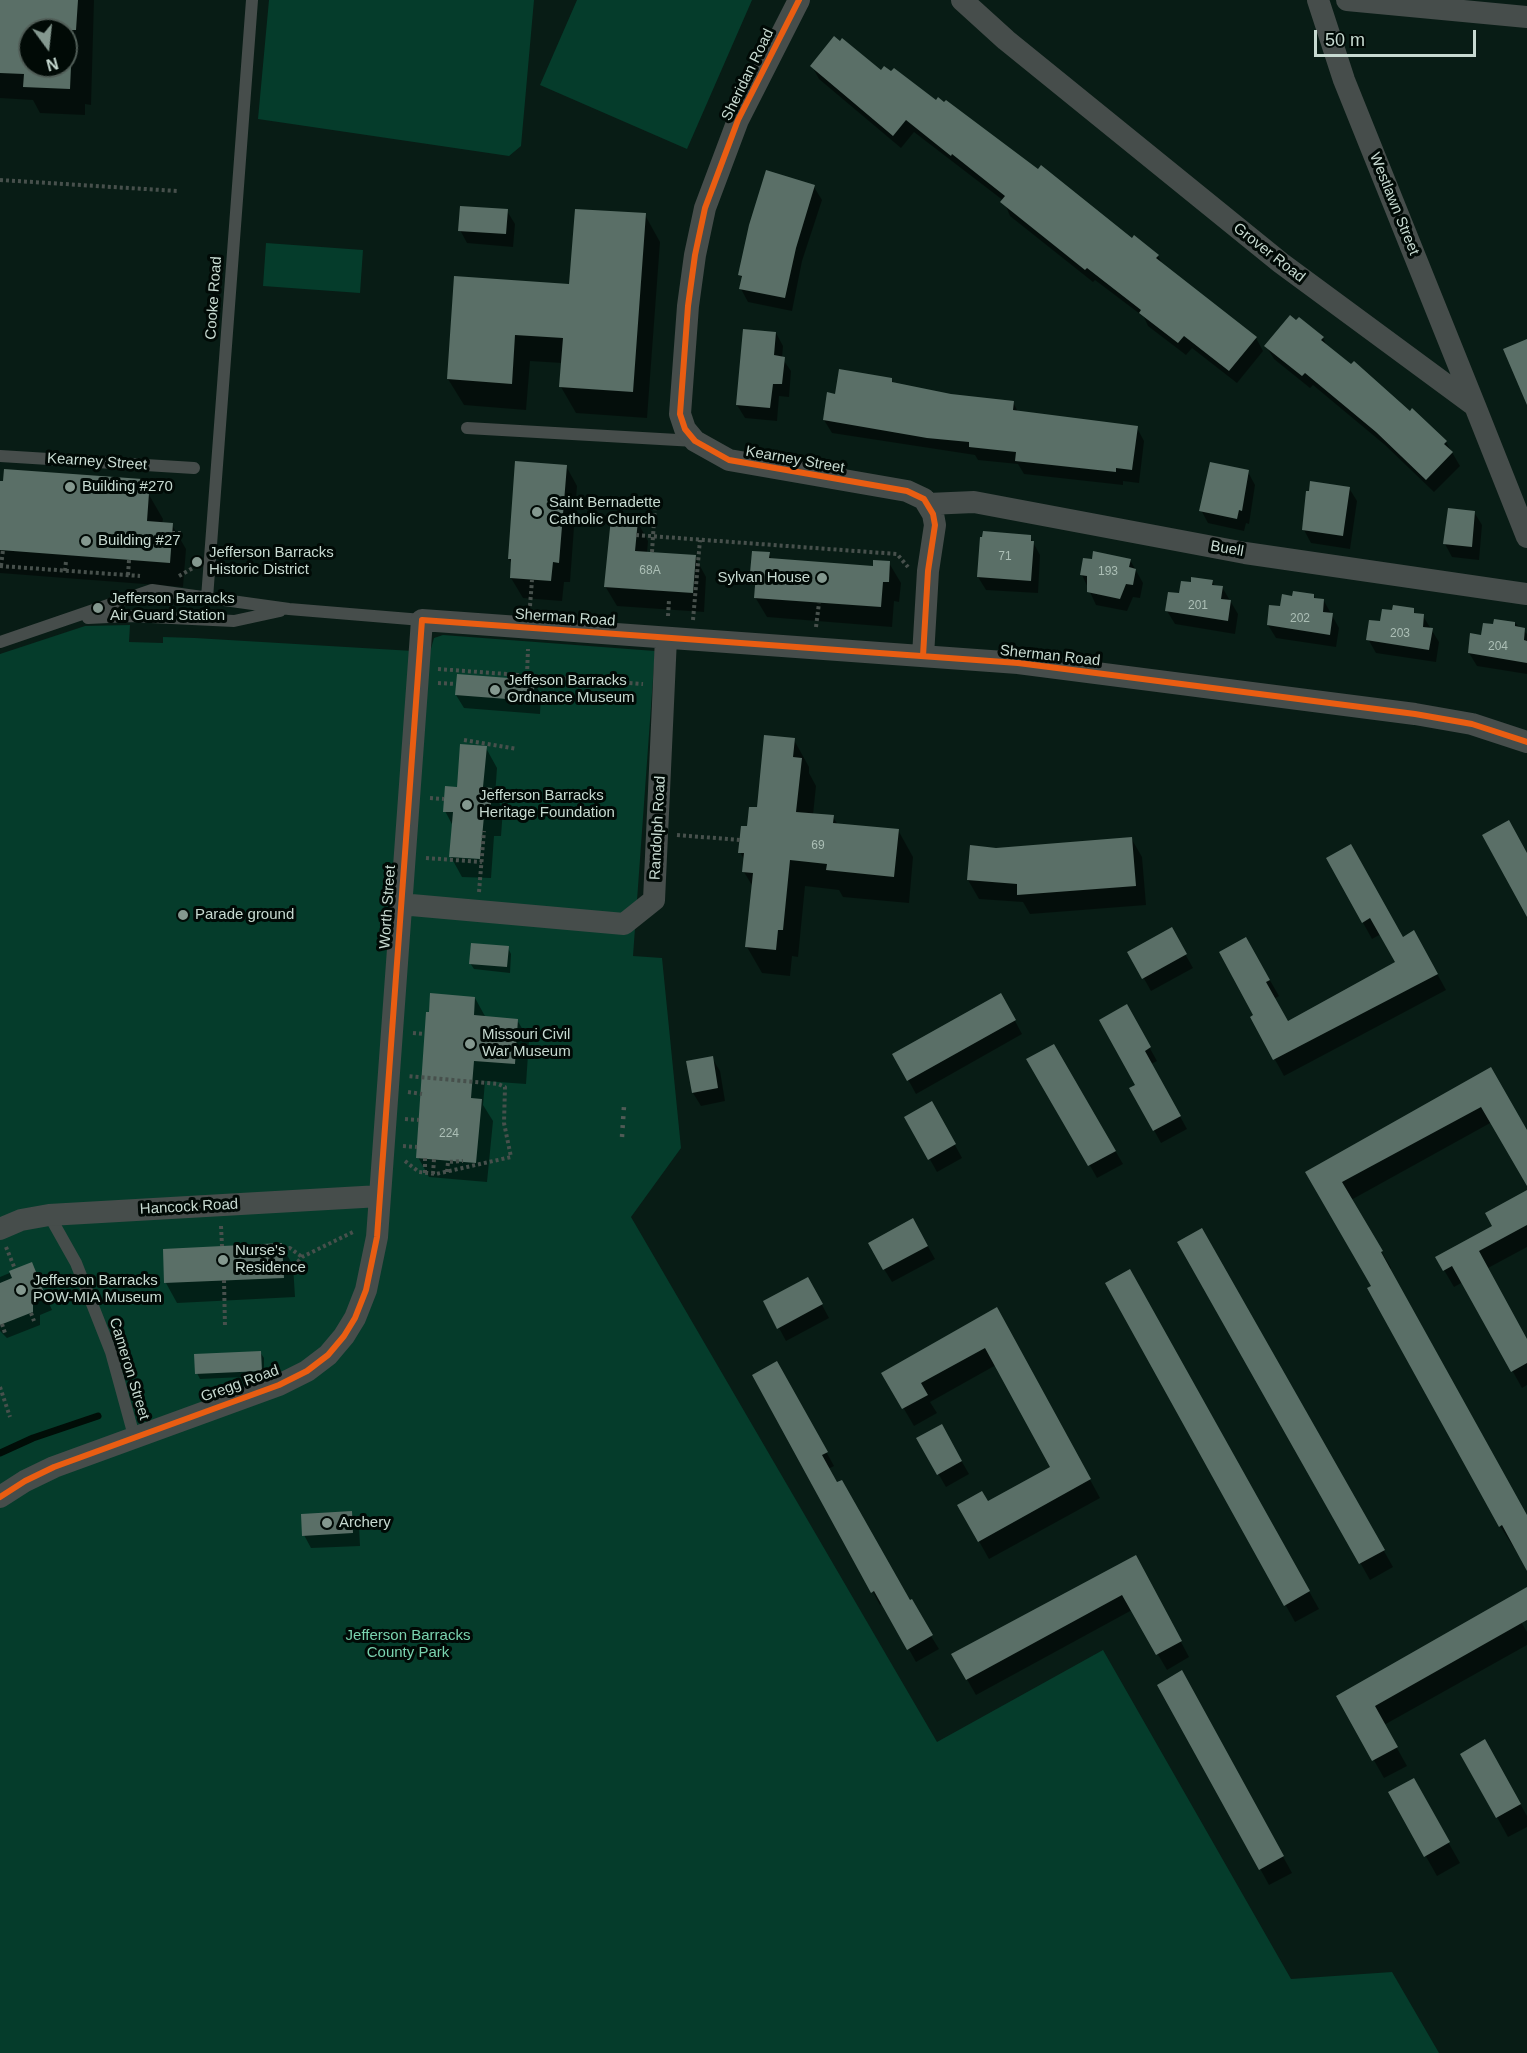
<!DOCTYPE html>
<style>
body{margin:0}
#map{position:relative;width:1527px;height:2053px;overflow:hidden;background:#081c15;font-family:Helvetica,sans-serif}
canvas{display:block}
.north{position:absolute;left:18px;top:18px;width:60px;height:60px;box-sizing:border-box;background:#010a06;border:2px solid #505d57;border-radius:50%;rotate:165deg;font-size:16px;font-weight:700;line-height:24px;text-align:center;color:#c7dad1}
.north::after{content:'';display:block;margin:auto;width:21px;height:27px;background:#84988f;clip-path:polygon(50% 0,100% 100%,50% 72%,0 100%)}
.scale{position:absolute;left:1314px;top:30px;width:162px;height:27px;box-sizing:border-box;border:3px solid #c7dad1;border-top:0;padding-left:8px;font-size:18px;line-height:21px;white-space:nowrap;color:#c7dad1;-webkit-text-stroke:4px #010a06;paint-order:stroke}
</style>
<div id="map">
<canvas width="1527" height="2053"></canvas>
<div class="north">N</div>
<div class="scale">50 m</div>
</div>
<script>
const context = document.querySelector('canvas').getContext('2d');
context.lineJoin = 'round';
function fill(path, color) { context.fillStyle = color; context.fill(path, 'evenodd'); }
const shape = rows => new Path2D(rows.map(r => 'M' + r).join(''));
function strokePath(path, color, width, dash) { context.strokeStyle = color; context.lineWidth = width; context.lineCap = dash ? 'butt' : 'round'; context.setLineDash(dash || []); context.stroke(path); }
function write(font, color, halo, rows, align = 'center') {
  context.font = font + ' Helvetica,sans-serif'; context.lineWidth = 6; context.setLineDash([]); context.textBaseline = 'middle'; context.strokeStyle = halo; context.fillStyle = color; for (const [text, x, y, turn = 0] of rows) {
    context.save(); context.translate(x, y); context.rotate((+turn || 0) * Math.PI / 180); context.textAlign = isNaN(turn) ? turn : align; if (halo) context.strokeText(text, 0, 0); context.fillText(text, 0, 0); context.restore();
  }
}
fill(shape([
 [269,0,534,0,521,146,509,156,258,119],
 [577,0,752,0,687,149,540,85],
 [266,243,363,250,360,293,263,286],
 [130,625,129,642,163,643,163,637,195,638,430,652,434,638,443,635,655,651,633,956,662,958,681,1148,631,1217,937,1742,1103,1650,1291,1979,1392,1972,1439,2053,0,2053,0,654,85,626]
]), '#053c2b');
fill(shape([
 [0,0,94,0,91,105,85,104,85,115,40,113,33,100,0,98],
 [30,30,66,30,66,66,30,66],
 [812,66,882,72,936,103,1132,240,1134,237,1158,256,1163,265,1256,338,1263,351,1237,383,1192,348,1186,355,1148,326,1144,317,1095,280,1093,282,1010,216,1004,201,914,132,901,148,819,79],
 [814,187,822,200,802,261,792,311,748,302,741,289,743,280,740,275],
 [507,211,515,224,513,247,467,243,460,230],
 [645,215,660,242,647,418,576,413,561,387,562,363,530,361,526,410,464,405,448,379,571,286],
 [776,333,783,346,782,358,791,371,789,397,779,396,777,421,745,418,737,405],
 [1323,338,1328,348,1446,442,1460,466,1434,492,1385,445,1313,385,1310,388,1274,359,1266,346],
 [891,379,894,384,951,396,1013,402,1018,412,1137,428,1144,441,1139,483,1123,481,1123,485,1024,474,1018,464,978,460,975,455,832,433,824,420,836,395],
 [566,466,577,486,570,582,564,582,562,601,523,598,511,578,512,564,509,559],
 [1248,472,1255,485,1249,524,1246,523,1244,531,1208,523,1201,510],
 [141,481,163,519,162,524,172,525,186,549,183,587,0,573,0,482],
 [1311,483,1349,488,1357,501,1350,549,1311,543,1304,530,1303,521],
 [1474,512,1482,525,1479,560,1452,557,1445,544],
 [637,521,648,541,647,553,695,557,706,577,704,612,617,606,605,586],
 [1030,537,1040,555,1038,593,986,590,978,577],
 [769,554,772,560,874,567,889,563,901,583,899,602,894,601,892,627,767,617,755,597,757,581,752,573],
 [1130,560,1143,583,1140,598,1133,597,1127,611,1096,605,1082,575],
 [1212,581,1215,586,1222,587,1238,614,1235,634,1175,624,1167,611,1192,584],
 [1314,595,1316,600,1324,601,1339,628,1336,647,1276,638,1268,625,1282,608,1293,597],
 [1413,610,1416,615,1423,616,1439,642,1436,662,1376,653,1368,639,1381,623],
 [1515,623,1527,634,1527,674,1477,666,1469,653,1483,637,1494,625],
 [534,682,541,695,540,714,464,708,456,695],
 [794,740,809,767,809,773,816,786,813,815,833,817,838,825,898,830,913,857,909,903,843,897,839,890,805,886,798,957,792,956,790,976,762,973,747,947,753,887,744,872,745,861,740,852,748,828],
 [486,748,497,768,495,796,503,809,501,836,494,836,491,878,462,877,451,857,453,826,445,811],
 [1131,838,1142,857,1146,905,1030,914,1023,902,979,899,968,880,996,849],
 [1328,859,1402,938,1414,932,1446,990,1284,1076,1252,1018,1255,1016,1246,939,1279,996,1274,999,1288,1022,1397,962,1381,934,1372,939],
 [1171,929,1193,968,1151,991,1129,952],
 [508,948,511,954,510,973,474,969,470,963],
 [1001,995,1022,1034,916,1094,894,1054],
 [475,998,486,1018,517,1020,529,1040,526,1084,485,1081,483,1105,493,1121,487,1182,429,1177,418,1157],
 [1126,1006,1157,1061,1151,1064,1187,1129,1161,1143,1131,1088,1137,1085],
 [1054,1046,1123,1164,1097,1178,1061,1114],
 [712,1058,720,1071,725,1101,701,1106,693,1093,688,1062],
 [1491,1069,1527,1132,1527,1183,1492,1122,1351,1200,1391,1268,1389,1270,1527,1519,1527,1568,1500,1526,1373,1287,1307,1173],
 [932,1103,962,1158,937,1172,906,1117],
 [1527,1192,1527,1247,1488,1268,1527,1341,1527,1385,1522,1388,1463,1282,1454,1287,1437,1258,1494,1226],
 [913,1220,935,1259,892,1282,884,1269],
 [1202,1230,1393,1567,1370,1580,1179,1243],
 [281,1245,293,1265,295,1297,177,1303,166,1283],
 [31,1264,52,1310,40,1315,40,1325,7,1338,0,1331,0,1277],
 [1129,1271,1319,1609,1295,1622,1107,1284],
 [815,1292,829,1318,786,1341,765,1302],
 [1007,1327,1100,1498,989,1559,959,1506,987,1503,1052,1468,996,1365,930,1402,937,1413,914,1426,883,1373],
 [260,1352,264,1358,264,1376,200,1379,197,1373],
 [777,1363,834,1466,828,1469,939,1649,916,1662,883,1603,880,1605,873,1592],
 [941,1426,969,1474,946,1487,918,1439],
 [351,1513,359,1526,360,1546,311,1548,304,1535],
 [1144,1573,1189,1657,1167,1670,1132,1610,976,1695,953,1655],
 [1508,1600,1527,1632,1527,1645,1384,1725,1407,1766,1384,1778,1338,1697],
 [1159,1685,1191,1689,1292,1873,1269,1885],
 [1485,1741,1527,1816,1527,1827,1508,1837,1462,1754],
 [1413,1780,1460,1863,1437,1876,1390,1793]
]), '#0007');
strokePath(shape([
 [0,1453,33,1438,98,1416]
]), '#010d07', 7);
fill(shape([
 [0,0,78,0,76,30,30,30,30,66,71,66,70,89,23,87,24,74,0,73],
 [834,36,840,41,842,38,881,70,884,66,891,71,894,68,936,100,938,97,944,102,946,100,1038,169,1041,165,1132,238,1134,235,1159,255,1156,258,1257,337,1229,371,1184,336,1178,343,1139,313,1141,310,1087,268,1085,270,1000,202,1005,196,952,154,951,156,906,120,893,136,810,66],
 [766,170,815,185,796,248,785,298,739,289,742,276,738,275,749,225],
 [460,206,508,209,506,234,458,231],
 [575,209,646,213,633,392,559,387,563,338,515,335,512,384,447,379,454,276,569,284],
 [1290,315,1296,320,1299,317,1324,337,1321,340,1351,364,1354,361,1410,411,1412,408,1447,441,1444,444,1453,452,1426,480,1376,432,1305,373,1302,376,1264,346],
 [743,329,776,332,774,355,785,357,782,384,773,384,770,408,736,405],
 [1527,339,1527,405,1503,349],
 [839,369,892,378,892,382,951,394,1014,401,1013,410,1138,426,1132,470,1116,468,1116,472,1015,461,1016,452,969,447,969,442,927,438,823,420,827,392,835,394],
 [515,461,567,465,559,563,553,562,551,581,510,578,511,559,508,559],
 [1210,462,1249,470,1242,511,1239,510,1237,519,1199,511],
 [4,469,142,479,141,493,149,493,147,521,173,523,170,563,0,550,0,481,3,481],
 [1310,481,1350,487,1343,536,1302,530,1306,491,1309,491],
 [1448,508,1475,511,1472,547,1443,544],
 [611,518,638,520,635,551,696,555,693,593,604,587],
 [983,531,1031,535,1031,541,1034,541,1031,581,977,577,980,537,982,537],
 [752,551,770,552,769,558,873,566,873,560,890,561,889,582,883,582,881,607,754,598,756,574,750,573],
 [1093,551,1131,559,1129,567,1136,569,1133,585,1126,584,1120,599,1087,592,1087,576,1080,575,1083,558,1092,559],
 [1191,577,1213,580,1212,585,1223,586,1221,599,1231,600,1228,621,1165,611,1168,592,1179,593,1181,581,1191,582],
 [1293,591,1314,594,1314,598,1324,599,1323,612,1333,613,1330,635,1267,625,1269,605,1280,606,1282,594,1292,596],
 [1393,605,1414,608,1414,613,1424,614,1423,627,1433,628,1429,650,1366,640,1369,620,1380,621,1382,609,1392,610],
 [1494,619,1515,622,1515,626,1525,628,1524,640,1527,641,1527,663,1468,653,1470,633,1481,635,1483,623,1493,624],
 [457,674,535,680,533,701,455,695],
 [764,735,795,738,793,757,802,758,796,812,834,815,833,823,899,829,894,877,826,870,827,864,790,860,783,930,778,930,776,950,745,947,753,873,742,872,744,853,738,853,741,826,747,826,749,807,757,807],
 [460,744,487,746,483,787,492,788,490,817,484,816,480,859,449,857,453,812,443,812,445,786,457,787],
 [1509,820,1527,853,1527,917,1482,835],
 [1132,837,1136,886,1017,895,1017,884,967,880,970,845,996,848],
 [1351,844,1403,937,1414,930,1438,974,1273,1060,1250,1017,1253,1015,1219,952,1246,937,1270,980,1266,982,1288,1021,1395,962,1370,918,1362,923,1326,858],
 [1172,927,1187,954,1142,979,1127,952],
 [471,943,509,946,507,967,469,964],
 [430,993,475,997,474,1015,518,1019,515,1064,474,1061,471,1098,482,1099,476,1163,416,1158,426,1012,429,1012],
 [1001,993,1016,1020,907,1081,892,1054],
 [1127,1004,1151,1047,1145,1051,1181,1116,1153,1131,1129,1088,1135,1085,1099,1020],
 [1054,1044,1116,1151,1088,1166,1026,1059],
 [713,1056,718,1088,692,1093,686,1061],
 [1491,1067,1527,1130,1527,1186,1481,1107,1342,1182,1383,1251,1381,1252,1527,1515,1527,1571,1502,1525,1499,1527,1367,1288,1371,1286,1305,1172],
 [932,1101,956,1144,928,1160,904,1117],
 [1527,1190,1527,1225,1479,1251,1527,1339,1527,1363,1511,1372,1452,1266,1443,1271,1435,1257,1492,1226,1485,1213],
 [913,1218,928,1246,883,1270,868,1243],
 [1202,1228,1385,1550,1359,1564,1177,1242],
 [282,1243,284,1278,164,1283,163,1249],
 [32,1262,46,1297,33,1302,33,1312,0,1325,0,1283,12,1278,9,1271],
 [1130,1269,1310,1591,1284,1606,1105,1283],
 [808,1277,823,1304,777,1329,763,1301],
 [997,1307,1091,1479,978,1542,957,1505,982,1491,988,1501,1050,1467,985,1348,921,1383,928,1395,902,1409,881,1373],
 [261,1351,262,1371,195,1374,194,1354],
 [777,1361,828,1452,822,1455,837,1482,842,1480,910,1600,912,1599,933,1635,907,1650,874,1591,871,1593,752,1375],
 [942,1424,962,1461,937,1475,916,1438],
 [352,1511,353,1533,302,1536,301,1514],
 [1136,1555,1182,1641,1156,1655,1122,1595,966,1680,951,1654],
 [1527,1587,1527,1620,1375,1706,1398,1747,1372,1761,1336,1696],
 [1182,1670,1284,1856,1259,1870,1157,1685],
 [1485,1739,1521,1804,1496,1818,1460,1754],
 [1414,1778,1450,1842,1424,1857,1388,1792]
]), '#5a6f67');
strokePath(shape([
 [0,180,177,191],
 [172,533,182,533],
 [636,535,897,554,908,567],
 [652,552,655,505],
 [0,566,140,576],
 [1,566,3,550],
 [65,571,66,561],
 [128,575,129,560],
 [179,576,193,568],
 [530,606,532,580],
 [668,616,669,600],
 [693,620,700,540],
 [816,627,819,603],
 [438,669,643,684],
 [527,675,528,649],
 [438,683,456,684],
 [464,740,517,749],
 [430,798,444,799],
 [677,835,740,840],
 [426,858,482,862],
 [479,892,484,831],
 [413,1033,424,1034],
 [408,1092,422,1094],
 [405,1119,419,1120],
 [403,1146,417,1147],
 [405,1161,419,1172,436,1174,511,1157,504,1123,505,1087,498,1084,408,1076],
 [447,1172,448,1162,463,1161],
 [425,1173,425,1158],
 [433,1174,434,1159],
 [221,1226,222,1246],
 [6,1247,15,1269],
 [283,1250,290,1248,302,1257],
 [284,1270,290,1271,302,1257,355,1231],
 [224,1280,225,1327],
 [31,1313,34,1321],
 [2,1324,5,1333],
 [0,1387,10,1417]
]), '#47504c', 4, [3, 3]);
strokePath(shape([
 [467,428,695,441],
 [0,456,194,468],
 [207,598,252,0],
 [88,618,130,616,234,621,280,611],
 [0,642,152,590,289,609,422,620],
 [49,1215,76,1263,111,1352,134,1436]
]), '#464d4b', 12);
strokePath(shape([
 [799,0,738,120,705,208,695,255,688,306,680,414,685,429,695,441,729,460,907,491,924,499,933,514,935,525,928,571,923,656],
 [962,0,1006,40,1281,263,1475,406,1527,537],
 [1318,0,1344,80,1475,406],
 [1347,0,1527,17],
 [928,504,974,502,1245,553,1527,594],
 [400,904,624,924,654,900,666,638],
 [0,1229,21,1220,49,1215,380,1196],
 [0,1497,25,1481,54,1467,279,1385,307,1371,328,1355,344,1336,355,1318,366,1290,377,1237,422,620,1018,663,1415,714,1472,724,1527,742]
]), '#464d4b', 22);
strokePath(shape([
 [622,1137,624,1106]
]), '#505b56', 4.5, [3, 6]);
strokePath(shape([
 [799,0,738,120,705,208,695,255,688,306,680,414,685,429,695,441,729,460,907,491,924,499,933,514,935,525,928,571,923,656],
 [0,1497,25,1481,54,1467,279,1385,307,1371,328,1355,344,1336,355,1318,366,1290,377,1237,422,620,1018,663,1415,714,1472,724,1527,742]
]), '#e95d12', 6);
for (const [x, y, r, color] of [
 [70,487,6,"#84988f"],
 [537,512,6,"#84988f"],
 [86,541,6,"#84988f"],
 [197,562,6,"#84988f"],
 [822,578,6,"#84988f"],
 [98,608,6,"#84988f"],
 [495,690,6,"#84988f"],
 [467,805,6,"#84988f"],
 [183,915,6,"#84988f"],
 [470,1044,6,"#84988f"],
 [223,1260,6,"#84988f"],
 [21,1290,6,"#84988f"],
 [327,1523,6,"#84988f"]
]) { const dot = new Path2D(); dot.arc(x, y, r, 0, 2 * Math.PI); context.fillStyle = color; context.fill(dot); strokePath(dot, '#010a06', 2); }
write('12px', '#acbfb6', null, [
 ["71",1005,557],
 ["68A",650,571],
 ["193",1108,572],
 ["201",1198,606],
 ["202",1300,619],
 ["203",1400,634],
 ["204",1498,647],
 ["69",818,846],
 ["224",449,1134]
]);
write('15px', '#c7dad1', '#010a06', [
 ["Sheridan Road",748,75,-64],
 ["Westlawn Street",1394,204,68],
 ["Grover Road",1269,253,38],
 ["Cooke Road",214,298,-86],
 ["Kearney Street",795,460,10],
 ["Kearney Street",97,462,4],
 ["Buell",1227,549,10],
 ["Sherman Road",565,618,4],
 ["Sherman Road",1050,656,6],
 ["Randolph Road",658,828,-87],
 ["Worth Street",388,907,-86],
 ["Hancock Road",189,1207,-3],
 ["Cameron Street",129,1369,73],
 ["Gregg Road",240,1384,-20]
]);
write('15px', '#c7dad1', '#010a06', [
 ["Building #270",82,487],
 ["Saint Bernadette",549,503],
 ["Catholic Church",549,520],
 ["Building #27",98,541],
 ["Jefferson Barracks",209,553],
 ["Historic District",209,570],
 ["Sylvan House",810,578,"right"],
 ["Jefferson Barracks",110,599],
 ["Air Guard Station",110,616],
 ["Jeffeson Barracks",507,681],
 ["Ordnance Museum",507,698],
 ["Jefferson Barracks",479,796],
 ["Heritage Foundation",479,813],
 ["Parade ground",195,915],
 ["Missouri Civil",482,1035],
 ["War Museum",482,1052],
 ["Nurse's",235,1251],
 ["Residence",235,1268],
 ["Jefferson Barracks",33,1281],
 ["POW-MIA Museum",33,1298],
 ["Archery",339,1523]
], 'left');
write('15px', '#7ad3af', '#010a06', [
 ["Jefferson Barracks",408,1636],
 ["County Park",408,1653]
]);
</script>
